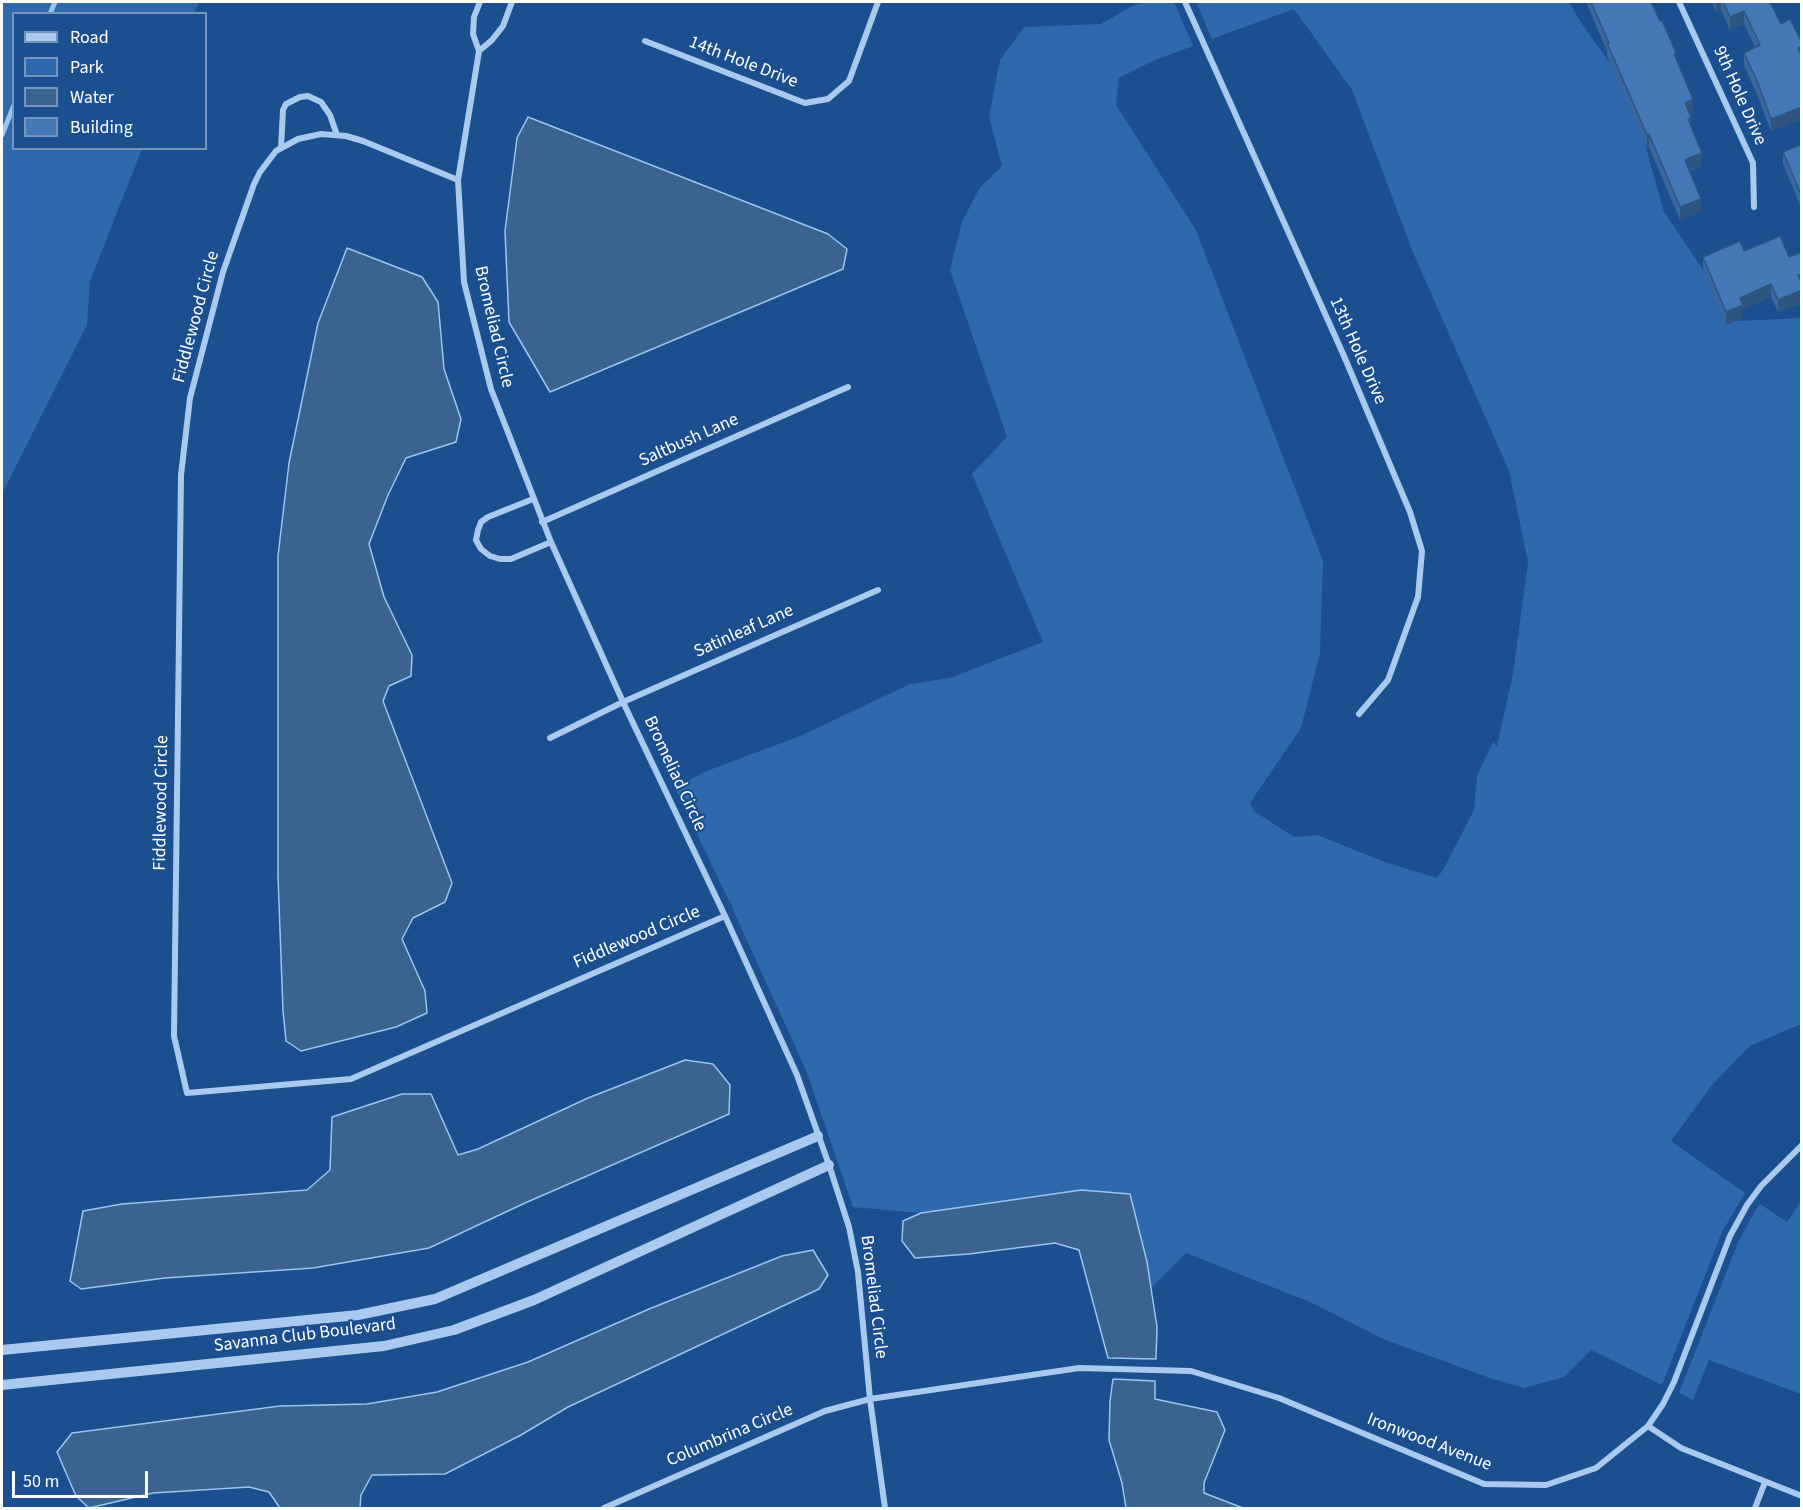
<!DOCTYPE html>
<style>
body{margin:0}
#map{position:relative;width:1803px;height:1510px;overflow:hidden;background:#1b4f8f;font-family:"Source Sans 3",sans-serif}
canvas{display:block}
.frame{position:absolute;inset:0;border:3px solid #fff;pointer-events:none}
.legend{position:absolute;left:12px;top:12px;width:195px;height:138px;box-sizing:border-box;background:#1b4f8f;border:2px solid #7695bc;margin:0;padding:8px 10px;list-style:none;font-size:18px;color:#fff}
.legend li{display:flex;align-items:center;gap:12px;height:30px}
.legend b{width:30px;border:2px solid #7695bc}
.scale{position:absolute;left:12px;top:1471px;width:136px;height:27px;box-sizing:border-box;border:3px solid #fff;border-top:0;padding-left:8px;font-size:18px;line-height:21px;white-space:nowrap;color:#fff;-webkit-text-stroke:4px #1b4f8f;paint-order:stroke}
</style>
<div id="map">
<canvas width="1803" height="1510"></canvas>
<div class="frame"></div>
<ul class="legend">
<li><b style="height:8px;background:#a9c9ee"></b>Road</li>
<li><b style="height:16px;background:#2e69ad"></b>Park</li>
<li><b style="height:16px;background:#3c6290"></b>Water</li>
<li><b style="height:16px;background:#4478b7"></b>Building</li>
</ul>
<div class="scale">50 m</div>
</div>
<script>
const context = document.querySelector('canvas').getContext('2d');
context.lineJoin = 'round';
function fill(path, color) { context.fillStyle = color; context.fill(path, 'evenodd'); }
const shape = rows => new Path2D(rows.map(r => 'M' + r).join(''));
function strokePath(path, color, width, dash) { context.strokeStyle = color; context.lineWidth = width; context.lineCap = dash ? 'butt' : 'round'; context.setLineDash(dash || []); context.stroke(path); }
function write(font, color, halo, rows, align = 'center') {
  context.font = font + ' "Source Sans 3",sans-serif'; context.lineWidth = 4.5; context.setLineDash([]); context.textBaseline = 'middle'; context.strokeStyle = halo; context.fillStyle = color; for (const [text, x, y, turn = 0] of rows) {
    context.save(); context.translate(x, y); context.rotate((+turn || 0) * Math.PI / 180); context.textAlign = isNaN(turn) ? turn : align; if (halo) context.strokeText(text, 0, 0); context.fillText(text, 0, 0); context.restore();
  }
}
fill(shape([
 [2,2,199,2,194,13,14,14,14,148,142,149,90,281,87,325,2,494],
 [1143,2,1174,2,1193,46,1155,60,1119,78,1116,105,1196,230,1323,561,1320,653,1301,728,1250,803,1254,811,1294,837,1317,835,1382,861,1437,878,1443,870,1474,810,1477,775,1493,742,1497,746,1513,674,1528,562,1509,471,1412,250,1352,90,1294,9,1212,39,1196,2,1569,2,1580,21,1630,91,1664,212,1738,321,1801,318,1801,1024,1750,1046,1712,1085,1671,1141,1745,1193,1722,1232,1662,1385,1591,1350,1564,1377,1524,1388,1490,1378,1383,1339,1310,1302,1186,1253,1151,1288,1147,1262,1129,1194,1081,1190,921,1213,853,1207,806,1070,734,912,731,903,730,903,675,788,704,772,800,736,910,684,950,678,1043,642,972,474,1007,437,950,270,962,222,979,189,1002,166,989,117,1000,60,1024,27,1101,24,1134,5],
 [1801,1201,1801,1394,1709,1360,1693,1400,1679,1393,1739,1240,1755,1211,1760,1204,1787,1222]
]), '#2e69ad');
const water = shape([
 [528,117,828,234,847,249,843,269,550,392,509,322,505,231,517,138,528,117],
 [347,248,422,277,438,302,444,369,461,419,456,442,406,458,388,495,369,544,384,597,412,655,411,676,389,686,383,701,452,883,445,902,413,918,402,939,425,991,427,1013,396,1027,301,1051,286,1041,283,1011,278,876,278,556,289,463,318,323,347,248],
 [685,1060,713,1064,730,1085,729,1114,525,1203,429,1248,313,1268,165,1278,81,1289,70,1281,83,1211,122,1204,307,1190,330,1170,332,1117,402,1094,431,1094,458,1155,478,1149,588,1098,685,1060],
 [1081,1190,1130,1194,1147,1262,1157,1327,1156,1359,1108,1358,1079,1250,1055,1243,969,1254,915,1258,902,1241,903,1221,921,1213,1081,1190],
 [813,1250,828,1275,819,1289,568,1407,521,1435,445,1474,372,1475,361,1495,360,1508,280,1508,269,1492,249,1487,153,1493,89,1508,76,1496,57,1452,72,1433,280,1406,367,1404,437,1392,528,1362,649,1309,782,1256,813,1250],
 [1113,1379,1155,1381,1155,1399,1217,1412,1225,1430,1204,1483,1204,1493,1243,1508,1126,1508,1122,1483,1109,1440,1110,1401,1113,1379]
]);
fill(water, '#3c6290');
strokePath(water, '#9cc4f0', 1.5);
strokePath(shape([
 [50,14,55,2],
 [2,135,14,105]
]), '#9cc4f0', 5);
strokePath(shape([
 [480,2,474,17,473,34,479,51,458,180,464,282,491,389,551,542,623,702,725,916,797,1075,829,1165,849,1227,858,1272,870,1399,885,1508],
 [1185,2,1344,356,1410,512,1422,551,1418,597,1388,680,1359,714],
 [1679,2,1753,163,1754,207],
 [645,41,805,103,828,99,849,81,878,2],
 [479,51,492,40,503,26,512,2],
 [281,148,283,110,286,104,300,97,308,96,321,102,330,115,337,135],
 [458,180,363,141,346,136,321,134,298,139,276,151,260,172,254,184,223,272,190,398,181,475,174,1036,187,1093,351,1079,725,916],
 [533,499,488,517,481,522,478,530,476,540,481,549,490,556,500,559,511,559,551,542],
 [542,522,848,387],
 [550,738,623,702,878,590],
 [1648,1426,1681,1448,1802,1496],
 [604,1508,825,1411,870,1399,1079,1368,1191,1371,1279,1398,1484,1484,1546,1485,1596,1468,1648,1426,1663,1404,1674,1382,1730,1236,1747,1205,1761,1186,1802,1145],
 [1755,1508,1765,1482]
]), '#a9c9ee', 6);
strokePath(shape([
 [2,1350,358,1315,435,1299,818,1136],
 [2,1385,384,1346,454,1330,534,1300,829,1165]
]), '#a9c9ee', 10);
fill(shape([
 [1586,2,1651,2,1676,60,1693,112,1690,113,1691,127,1702,165,1689,171,1701,211,1680,220,1649,147,1647,148,1607,56,1607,51],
 [1712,2,1770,2,1781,24,1802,43,1802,119,1771,131,1757,94,1744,66,1744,53,1755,47,1744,24,1730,30,1721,10,1716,12],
 [1802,144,1800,205,1783,164,1783,152],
 [1744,251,1789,257,1802,252,1802,303,1778,312,1771,297,1743,309,1743,318,1726,325,1703,269,1703,257]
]), '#3a679d');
fill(shape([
 [1716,2,1721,2,1721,10,1716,12],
 [1744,11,1744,24,1730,30,1730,17],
 [1802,47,1802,59,1798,48],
 [1693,99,1693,112,1685,115,1685,103],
 [1802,107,1802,119,1771,131,1771,119],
 [1691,117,1691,130,1688,119],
 [1649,134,1649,147,1647,148,1647,135],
 [1702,153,1702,165,1685,172,1685,160],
 [1800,192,1802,192,1802,204,1800,205],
 [1701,199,1701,211,1680,220,1680,207],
 [1802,274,1802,286,1798,275],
 [1771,284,1771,297,1743,309,1743,318,1726,325,1726,312,1740,298],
 [1802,290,1802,303,1778,312,1778,300]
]), '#305480');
const building = shape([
 [1591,2,1651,2,1660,21,1662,20,1676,53,1674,54,1693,99,1685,103,1691,117,1688,119,1702,153,1685,160,1701,199,1680,207,1649,134,1647,135,1607,43,1609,43,1591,2],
 [1723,2,1770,2,1781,24,1790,19,1802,43,1802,47,1798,48,1802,57,1802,107,1771,119,1757,81,1744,53,1760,45,1744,11,1730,17,1723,2],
 [1802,144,1802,192,1800,192,1783,152,1802,144],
 [1780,236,1789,257,1802,252,1802,274,1798,275,1802,285,1802,290,1778,300,1771,284,1740,298,1743,305,1726,312,1703,257,1740,241,1744,251,1780,236]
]);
fill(building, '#4478b7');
strokePath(building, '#305480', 1.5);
write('18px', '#fff', '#1b4f8f', [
 ["14th Hole Drive",743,63,21],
 ["9th Hole Drive",1739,96,66],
 ["Fiddlewood Circle",197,317,-75],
 ["Bromeliad Circle",493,327,77],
 ["13th Hole Drive",1357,351,66],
 ["Saltbush Lane",689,441,-24],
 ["Satinleaf Lane",744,632,-24],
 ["Bromeliad Circle",674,774,65],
 ["Fiddlewood Circle",162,803,-89],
 ["Fiddlewood Circle",637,938,-23],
 ["Bromeliad Circle",873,1297,83],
 ["Savanna Club Boulevard",305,1336,-7],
 ["Columbrina Circle",730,1436,-23],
 ["Ironwood Avenue",1429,1443,21]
]);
</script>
